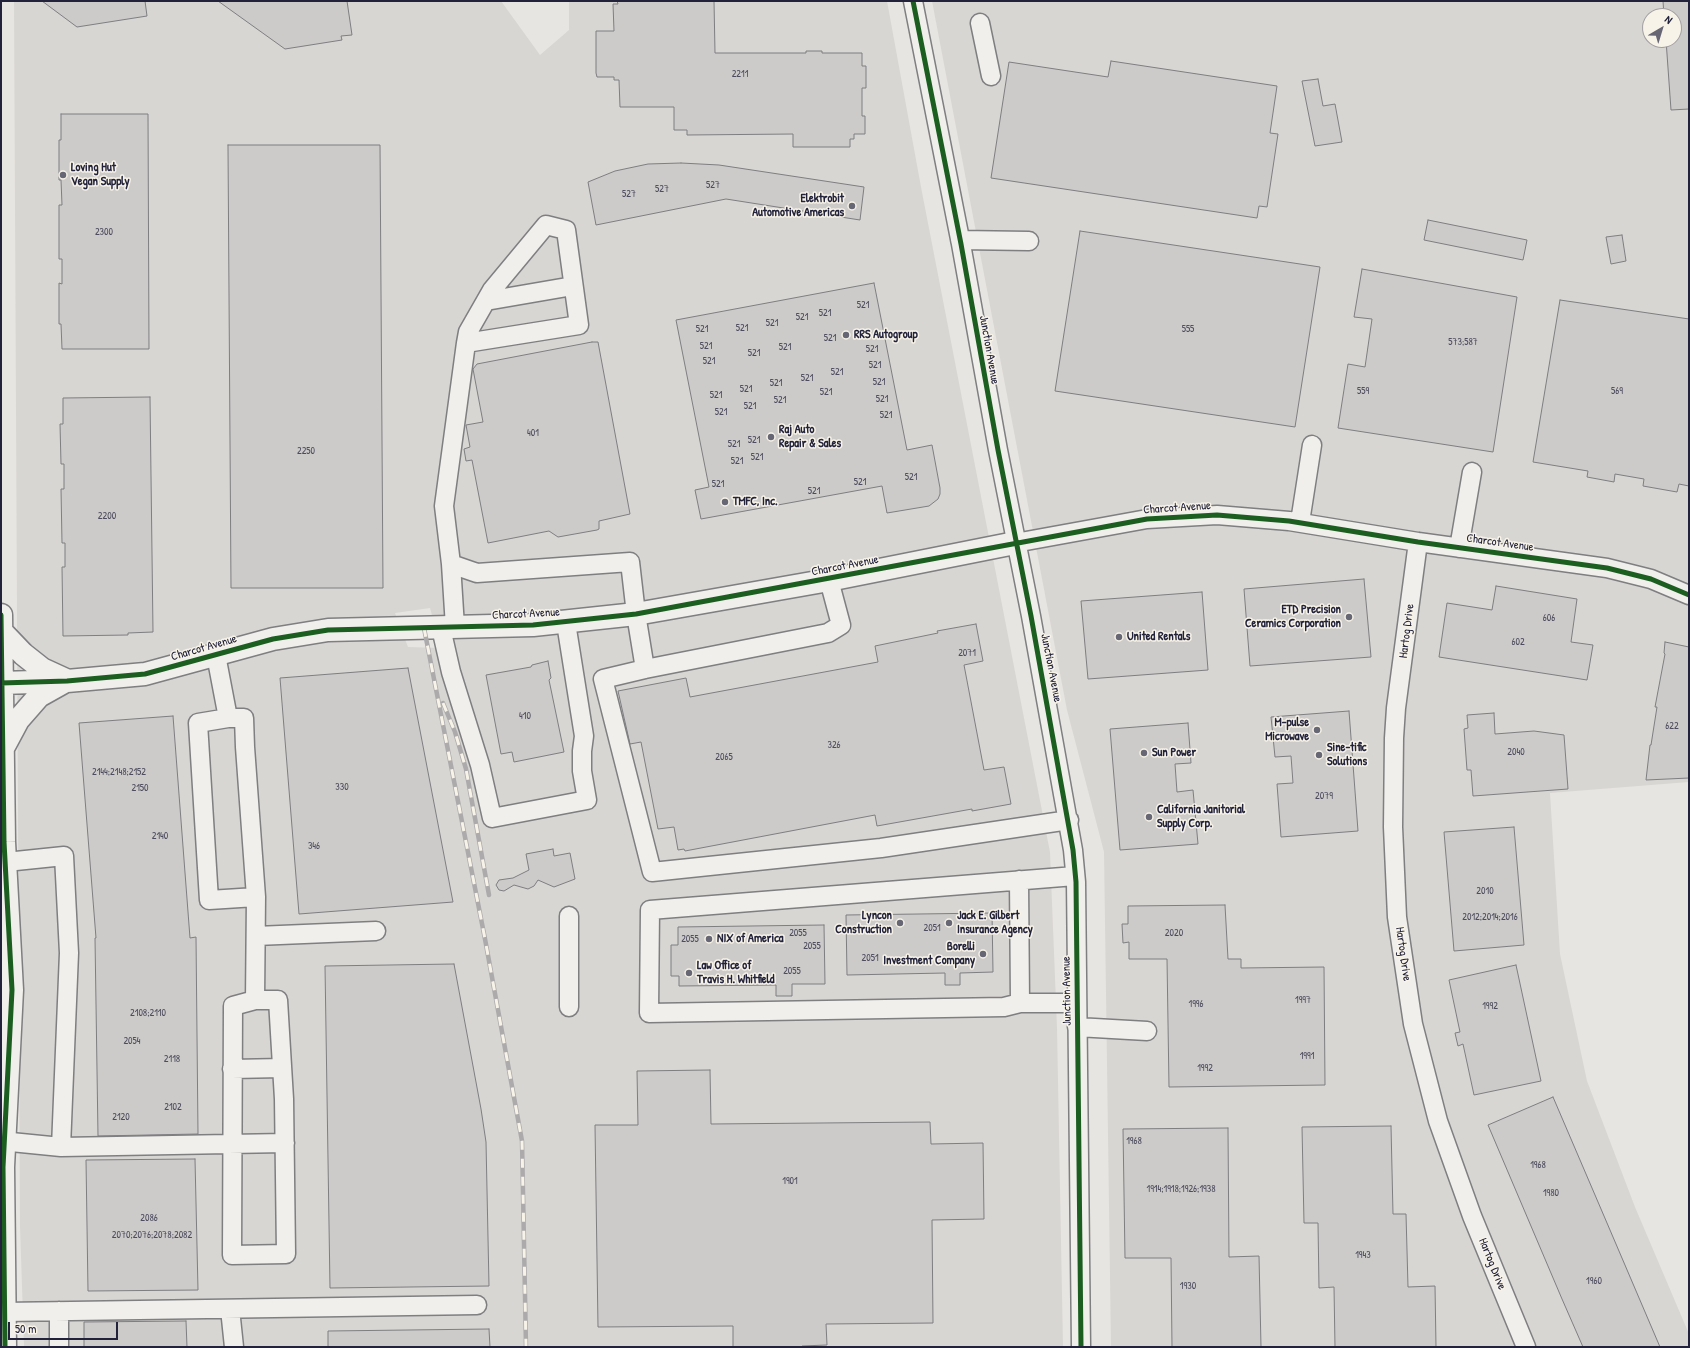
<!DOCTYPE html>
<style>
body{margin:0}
#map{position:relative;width:1690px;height:1348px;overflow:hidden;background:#e7e5e1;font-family:"Patrick Hand",sans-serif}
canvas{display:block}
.frame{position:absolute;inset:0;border:2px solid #22223b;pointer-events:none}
.north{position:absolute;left:1642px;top:8px;width:40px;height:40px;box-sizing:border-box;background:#f7f3e8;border:1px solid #a29fa3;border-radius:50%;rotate:38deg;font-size:11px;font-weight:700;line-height:16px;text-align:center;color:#22223b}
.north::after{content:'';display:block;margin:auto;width:14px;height:18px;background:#676675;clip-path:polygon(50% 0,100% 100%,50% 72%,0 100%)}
.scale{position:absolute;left:8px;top:1322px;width:110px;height:18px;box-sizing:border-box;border:2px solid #22223b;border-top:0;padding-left:5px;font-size:12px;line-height:14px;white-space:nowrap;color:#22223b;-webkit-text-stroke:3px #f7f3e8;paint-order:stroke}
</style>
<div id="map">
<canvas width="1690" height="1348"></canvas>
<div class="frame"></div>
<div class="north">N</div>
<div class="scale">50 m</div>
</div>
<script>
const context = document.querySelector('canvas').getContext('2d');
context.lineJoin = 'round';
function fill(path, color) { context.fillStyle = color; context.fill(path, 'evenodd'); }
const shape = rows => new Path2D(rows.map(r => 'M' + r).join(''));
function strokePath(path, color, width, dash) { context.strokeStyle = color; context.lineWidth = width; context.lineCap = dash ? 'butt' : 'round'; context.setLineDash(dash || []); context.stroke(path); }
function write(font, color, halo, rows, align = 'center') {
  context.font = font + ' "Patrick Hand",sans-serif'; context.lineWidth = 3; context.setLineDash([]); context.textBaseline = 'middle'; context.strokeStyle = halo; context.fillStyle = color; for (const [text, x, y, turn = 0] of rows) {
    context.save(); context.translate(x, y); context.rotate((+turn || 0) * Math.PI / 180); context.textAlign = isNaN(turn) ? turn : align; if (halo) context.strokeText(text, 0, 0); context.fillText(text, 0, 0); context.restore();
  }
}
fill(shape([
 [14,1,501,1,540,55,569,30,569,1,887,1,921,187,1050,852,1057,1028,1063,1347,24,1347,20,1226],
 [430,608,441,648,408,647,395,613],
 [932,1,1689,1,1689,782,1550,793,1560,954,1587,1081,1635,1207,1689,1334,1689,1347,1111,1347,1104,852,1067,710],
 [1650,16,1674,16,1674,40,1650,40]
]), '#d8d6d3');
const building = shape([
 [42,1,145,1,147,16,77,27,42,1],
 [218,1,347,1,352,35,341,36,342,40,285,49,218,1],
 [617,1,714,1,715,53,806,53,806,51,822,51,822,53,862,53,862,66,866,66,866,88,862,88,862,116,865,116,865,134,854,134,854,139,850,139,850,147,793,147,793,134,687,135,687,130,674,130,674,107,620,107,619,80,614,80,614,77,597,77,596,73,596,31,614,31,613,4,618,4,617,1],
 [1663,1,1689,1,1689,109,1671,110,1666,40,1674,40,1674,16,1664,16,1663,1],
 [1111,61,1277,86,1270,133,1278,134,1267,207,1259,206,1257,218,991,178,1009,62,1108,77,1111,61],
 [1318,79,1323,106,1335,104,1342,142,1315,146,1302,81,1318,79],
 [61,114,148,114,149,349,62,349,61,324,59,324,59,283,62,284,62,259,59,259,59,205,62,205,61,180,59,180,59,140,61,140,61,114],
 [228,145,380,145,383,588,231,588,228,145],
 [681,163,719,165,864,187,860,220,726,199,596,225,588,182,615,171,648,164,681,163],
 [1428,220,1527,240,1523,260,1424,240,1428,220],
 [1080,231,1320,267,1295,427,1055,391,1080,231],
 [1622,235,1626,261,1611,264,1606,237,1622,235],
 [1362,269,1517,297,1493,452,1338,428,1348,364,1365,367,1372,319,1354,317,1362,269],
 [874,283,907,450,932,445,940,488,940,494,938,499,929,506,887,513,882,486,701,519,695,490,709,487,676,320,874,283],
 [1560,300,1689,319,1689,486,1679,484,1677,492,1643,486,1644,479,1615,474,1614,482,1587,477,1588,471,1533,462,1560,300],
 [592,342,598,342,630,514,599,521,599,529,597,530,558,537,549,531,488,543,472,460,466,461,464,449,470,447,466,425,483,422,473,369,477,364,592,342],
 [150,397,153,632,128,633,128,635,63,636,62,567,65,567,65,543,62,543,61,489,64,489,64,464,61,464,60,424,63,424,63,398,150,397],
 [1364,579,1371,657,1250,666,1244,589,1364,579],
 [1496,586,1577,599,1571,642,1593,645,1587,680,1439,657,1447,603,1492,610,1496,586],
 [1202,592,1208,670,1088,679,1081,601,1202,592],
 [976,624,983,661,964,665,984,770,1004,767,1011,804,972,811,972,809,877,826,875,815,685,851,684,849,678,850,674,827,658,829,641,742,630,744,618,691,686,678,690,697,878,662,875,646,938,633,937,631,976,624],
 [1665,642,1689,647,1689,778,1646,780,1650,745,1651,745,1657,707,1655,707,1665,654,1664,653,1665,642],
 [548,661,551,678,549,680,564,752,514,762,512,752,501,754,486,675,531,667,532,665,548,661],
 [408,668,453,902,299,914,280,678,408,668],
 [1349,711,1358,831,1281,837,1277,784,1293,783,1291,756,1275,757,1271,717,1349,711],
 [1494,713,1495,734,1534,731,1564,735,1568,789,1473,796,1471,770,1467,770,1464,729,1468,728,1467,715,1494,713],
 [173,716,190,938,196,937,198,1134,98,1136,95,938,96,938,79,723,173,716],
 [1188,723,1191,763,1175,764,1177,792,1193,790,1198,844,1120,850,1110,729,1188,723],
 [1514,827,1524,945,1454,951,1444,832,1514,827],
 [553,849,554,856,570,853,575,879,554,887,538,880,534,886,528,889,514,885,504,891,499,890,496,885,499,880,513,878,529,870,526,854,553,849],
 [1225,905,1228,959,1241,959,1241,968,1324,967,1325,1085,1169,1087,1167,959,1129,959,1129,942,1123,943,1122,924,1128,924,1128,906,1225,905],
 [992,913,993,972,960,973,960,985,945,985,945,973,847,975,846,915,992,913],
 [824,925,825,984,792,984,792,996,776,996,776,985,679,986,679,976,671,976,671,945,678,945,678,927,824,925],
 [454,964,481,1109,486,1142,489,1286,330,1288,325,966,454,964],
 [1516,965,1541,1081,1474,1095,1463,1044,1458,1046,1455,1033,1460,1032,1449,980,1516,965],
 [710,1070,711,1124,930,1122,931,1144,983,1143,984,1219,932,1220,933,1323,826,1324,827,1345,802,1346,802,1347,733,1347,733,1326,598,1327,595,1125,638,1125,637,1071,710,1070],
 [1553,1097,1607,1223,1660,1347,1583,1347,1562,1299,1488,1125,1553,1097],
 [1391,1126,1393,1214,1406,1214,1408,1287,1435,1286,1436,1347,1335,1347,1334,1287,1319,1288,1318,1223,1304,1223,1302,1127,1391,1126],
 [1228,1128,1229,1257,1259,1256,1261,1347,1172,1347,1171,1258,1125,1258,1123,1129,1228,1128],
 [195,1159,198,1290,88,1291,86,1160,195,1159],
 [186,1321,187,1347,84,1347,84,1322,186,1321],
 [489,1329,490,1347,328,1347,328,1331,489,1329]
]);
fill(building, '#cdcbc9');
strokePath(building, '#7f7e81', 1);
const minor = shape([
 [913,1,961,244,998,450,1031,616,1073,850,1076,882,1081,1347],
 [980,23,991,76],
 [960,240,1029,241],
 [486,301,573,286],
 [466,343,579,325,566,230,546,225,492,290,468,332,466,343,444,506,451,564,477,573,630,562,636,614,645,669],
 [1300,522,1312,445],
 [1418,542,1396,708,1394,738,1393,827,1397,917,1413,1024,1438,1121,1472,1216,1526,1347],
 [1015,543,1147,519,1217,515,1289,521,1418,542,1607,568,1651,579,1689,595],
 [1459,548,1472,472],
 [451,564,455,627],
 [829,580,841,625,828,633,645,669,603,679,652,872,881,848,1069,820],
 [441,628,451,672,480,765,492,818,587,800,582,771,582,751,584,736,566,623],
 [216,655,228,718,198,723,209,900,256,897,255,1000,278,1000,284,1099,286,1254,232,1255,233,1006,255,1000],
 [228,718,244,718,245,747,256,897],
 [6,862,64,856,69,953,61,1147],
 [1075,876,650,910,649,1013,1004,1007,1020,1003,1077,1003],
 [1019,880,1020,1003],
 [569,916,569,1007],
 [256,936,376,931],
 [1077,1027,1147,1031],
 [232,1069,282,1068],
 [1,1141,61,1147,285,1143],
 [230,1309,234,1347],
 [59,1311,59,1347],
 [4,1312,477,1305]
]);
const major = shape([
 [1,615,4,842,12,990,3,1167,5,1347],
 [1,631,23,654,42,669,66,680],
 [1,683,67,681,145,674,273,639,328,630,533,625,636,614,829,580,1015,543],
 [3,748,18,720,39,696,64,682]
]);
strokePath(minor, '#7f7e81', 21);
strokePath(major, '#7f7e81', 25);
strokePath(minor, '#f0efeb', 18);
strokePath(major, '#f0efeb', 22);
const rail = shape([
 [424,628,485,939,522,1141,526,1347],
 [443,703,455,732,466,769,489,895]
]);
strokePath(rail, '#acaaab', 4.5);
strokePath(rail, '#f7f3e8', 3, [9]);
strokePath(shape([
 [913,1,961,244,998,450,1031,616,1073,850,1076,882,1081,1347],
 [1,615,4,842,12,990,3,1167,5,1347],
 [1,683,67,681,145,674,273,639,328,630,533,625,636,614,1147,519,1217,515,1289,521,1418,542,1607,568,1651,579,1689,595]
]), '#1b5e20', 5);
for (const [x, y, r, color] of [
 [63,175,4,"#676675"],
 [852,206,4,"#676675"],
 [846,335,4,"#676675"],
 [771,437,4,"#676675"],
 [725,502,4,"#676675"],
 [1349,617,4,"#676675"],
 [1119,637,4,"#676675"],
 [1317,730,4,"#676675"],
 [1144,753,4,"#676675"],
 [1319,755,4,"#676675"],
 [1149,817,4,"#676675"],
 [900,923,4,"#676675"],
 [949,923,4,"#676675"],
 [709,939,4,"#676675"],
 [983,954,4,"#676675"],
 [689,973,4,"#676675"]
]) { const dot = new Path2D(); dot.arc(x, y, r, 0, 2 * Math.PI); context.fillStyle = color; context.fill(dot); strokePath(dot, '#f7f3e8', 1.5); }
write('10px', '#4d4c5e', null, [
 ["2211",740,74],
 ["527",713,185],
 ["527",662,189],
 ["527",629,194],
 ["2300",104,232],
 ["521",863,305],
 ["521",825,313],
 ["521",802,317],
 ["521",772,323],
 ["521",742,328],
 ["521",702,329],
 ["555",1188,329],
 ["521",830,338],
 ["573;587",1463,342],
 ["521",706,346],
 ["521",785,347],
 ["521",872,349],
 ["521",754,353],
 ["521",709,361],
 ["521",875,365],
 ["521",837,372],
 ["521",807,378],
 ["521",879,382],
 ["521",776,383],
 ["521",746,389],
 ["559",1363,391],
 ["569",1617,391],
 ["521",826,392],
 ["521",716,395],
 ["521",882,399],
 ["521",780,400],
 ["521",750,406],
 ["521",721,412],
 ["521",886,415],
 ["401",533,433],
 ["521",754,440],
 ["521",734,444],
 ["2250",306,451],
 ["521",757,457],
 ["521",737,461],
 ["521",911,477],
 ["521",860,482],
 ["521",718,484],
 ["521",814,491],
 ["2200",107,516],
 ["606",1549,618],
 ["602",1518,642],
 ["2071",967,653],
 ["410",525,716],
 ["622",1672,726],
 ["326",834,745],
 ["2040",1516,752],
 ["2065",724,757],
 ["2144;2148;2152",119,772],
 ["330",342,787],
 ["2150",140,788],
 ["2079",1324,796],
 ["2140",160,836],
 ["346",314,846],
 ["2010",1485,891],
 ["2012;2014;2016",1490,917],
 ["2051",932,928],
 ["2055",798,933],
 ["2020",1174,933],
 ["2055",690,939],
 ["2055",812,946],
 ["2051",870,958],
 ["2055",792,971],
 ["1997",1303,1000],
 ["1996",1196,1004],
 ["1992",1490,1006],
 ["2108;2110",148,1013],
 ["2054",132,1041],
 ["1991",1307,1056],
 ["2118",172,1059],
 ["1992",1205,1068],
 ["2102",173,1107],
 ["2120",121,1117],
 ["1968",1134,1141],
 ["1968",1538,1165],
 ["1901",790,1181],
 ["1914;1918;1926;1938",1181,1189],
 ["1980",1551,1193],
 ["2086",149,1218],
 ["2070;2076;2078;2082",152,1235],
 ["1943",1363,1255],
 ["1960",1594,1281],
 ["1930",1188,1286]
]);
write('bold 12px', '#22223b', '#f7f3e8', [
 ["Loving Hut",71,168],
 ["Vegan Supply",71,182],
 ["Elektrobit",844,199,"right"],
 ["Automotive Americas",844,213,"right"],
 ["RRS Autogroup",854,335],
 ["Raj Auto",779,430],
 ["Repair & Sales",779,444],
 ["TMFC, Inc.",733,502],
 ["ETD Precision",1341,610,"right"],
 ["Ceramics Corporation",1341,624,"right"],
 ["United Rentals",1127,637],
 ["M-pulse",1309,723,"right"],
 ["Microwave",1309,737,"right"],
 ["Sine-tific",1327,748],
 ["Solutions",1327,762],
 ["Sun Power",1152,753],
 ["California Janitorial",1157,810],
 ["Supply Corp.",1157,824],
 ["Lyncon",892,916,"right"],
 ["Construction",892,930,"right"],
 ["Jack E. Gilbert",957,916],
 ["Insurance Agency",957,930],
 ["NIX of America",717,939],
 ["Borelli",975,947,"right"],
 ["Investment Company",975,961,"right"],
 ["Law Office of",697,966],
 ["Travis H. Whitfield",697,980]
], 'left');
write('12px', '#22223b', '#f7f3e8', [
 ["Junction Avenue",989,350,80],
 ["Charcot Avenue",1177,508,-4],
 ["Charcot Avenue",1500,543,8],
 ["Charcot Avenue",845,566,-11],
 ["Charcot Avenue",526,614,-3],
 ["Hartog Drive",1407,631,-83],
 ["Charcot Avenue",204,648,-16],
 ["Junction Avenue",1051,668,79],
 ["Hartog Drive",1403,954,82],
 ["Junction Avenue",1067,991,-91],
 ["Hartog Drive",1492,1264,68]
]);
</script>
